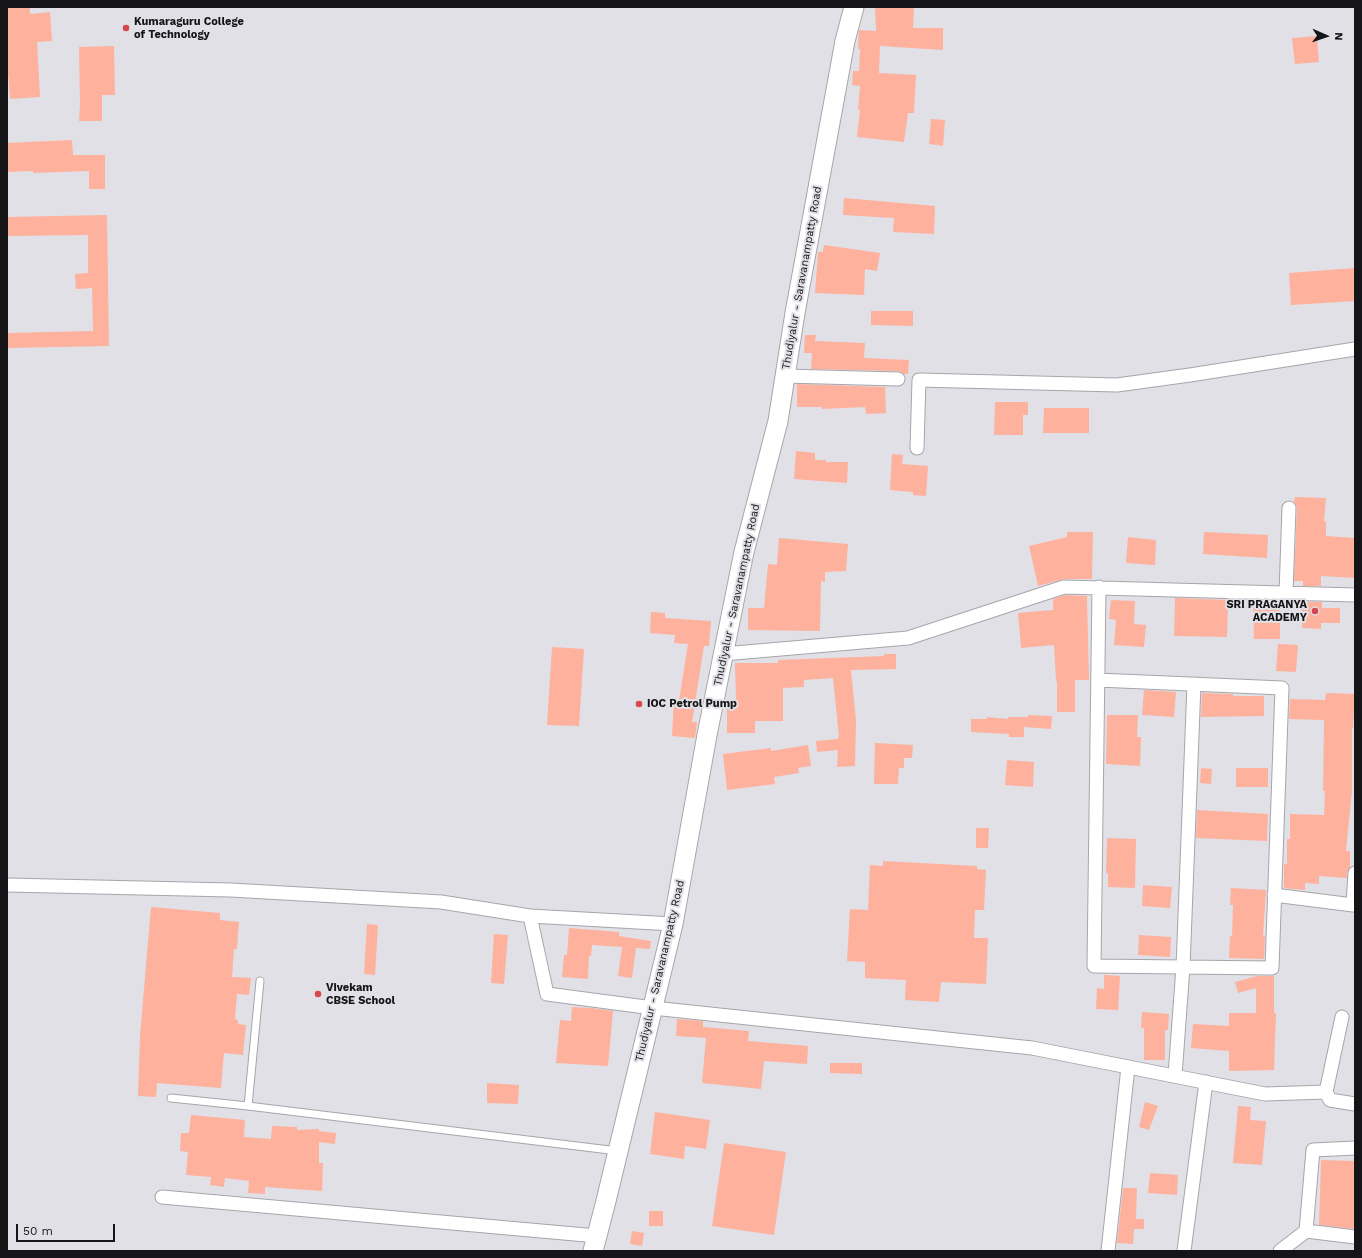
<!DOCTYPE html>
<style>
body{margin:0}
#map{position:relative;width:1362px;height:1258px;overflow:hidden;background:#e1e0e6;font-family:"Work Sans",sans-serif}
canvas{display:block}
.frame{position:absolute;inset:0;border:8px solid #151517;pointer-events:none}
.north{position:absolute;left:1306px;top:16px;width:40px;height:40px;-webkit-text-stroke:3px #e1e0e6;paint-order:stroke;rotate:92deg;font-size:11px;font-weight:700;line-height:16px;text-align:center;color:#151517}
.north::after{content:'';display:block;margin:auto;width:14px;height:18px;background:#151517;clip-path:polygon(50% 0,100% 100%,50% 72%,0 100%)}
.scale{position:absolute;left:16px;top:1224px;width:99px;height:18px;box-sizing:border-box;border:2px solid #151517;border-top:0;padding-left:5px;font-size:12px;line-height:14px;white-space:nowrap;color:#151517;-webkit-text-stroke:3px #e1e0e6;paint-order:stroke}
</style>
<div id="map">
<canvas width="1362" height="1258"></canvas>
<div class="frame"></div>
<div class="north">N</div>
<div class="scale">50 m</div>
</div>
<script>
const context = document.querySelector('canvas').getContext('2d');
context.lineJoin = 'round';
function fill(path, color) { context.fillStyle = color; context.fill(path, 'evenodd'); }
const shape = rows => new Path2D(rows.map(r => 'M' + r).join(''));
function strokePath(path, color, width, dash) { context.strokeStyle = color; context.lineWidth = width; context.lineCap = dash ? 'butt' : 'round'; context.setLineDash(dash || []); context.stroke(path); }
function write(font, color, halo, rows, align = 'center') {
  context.font = font + ' "Work Sans",sans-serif'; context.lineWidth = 4; context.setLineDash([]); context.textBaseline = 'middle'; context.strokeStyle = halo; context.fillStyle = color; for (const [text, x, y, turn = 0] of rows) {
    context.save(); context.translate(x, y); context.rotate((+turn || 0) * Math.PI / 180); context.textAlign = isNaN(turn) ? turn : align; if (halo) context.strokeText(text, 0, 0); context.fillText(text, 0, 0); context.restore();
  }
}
fill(shape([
 [8,7,30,7,30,14,50,12,52,41,37,42,40,97,10,99,7,59],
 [875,7,914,7,913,28,943,28,943,50,880,46,879,73,916,75,914,113,908,113,904,142,857,137,860,110,858,110,860,86,852,85,853,71,859,71,860,49,858,49,859,30,876,31],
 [1317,36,1319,62,1295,64,1292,38],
 [114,46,115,95,102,95,102,121,79,121,80,105,79,47],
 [931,119,945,120,943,146,929,144],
 [72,140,73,155,105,155,105,189,89,189,89,171,33,173,33,171,7,172,7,143],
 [844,198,935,206,934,234,893,232,894,218,843,215],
 [107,215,109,346,7,348,7,333,93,331,92,288,76,289,75,274,88,273,88,235,7,236,7,217],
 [824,245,880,253,877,271,865,269,864,295,815,293,818,252,823,252],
 [1355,268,1355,301,1291,305,1289,273],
 [871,311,913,311,913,326,871,325],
 [805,335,816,335,815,341,865,343,864,358,909,360,908,374,904,374,898,371,811,369,812,353,804,353],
 [797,384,885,387,886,413,866,414,865,407,822,409,822,407,797,407],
 [995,402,1028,402,1028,415,1023,415,1023,435,994,435],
 [1044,408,1089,408,1089,433,1043,433],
 [796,451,815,453,815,460,826,460,826,462,848,462,847,483,794,479],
 [892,454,903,455,902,464,928,466,926,496,913,495,913,492,890,490],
 [1295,497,1326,498,1324,521,1326,521,1326,536,1355,538,1355,578,1321,576,1321,586,1303,586,1303,581,1294,581,1297,508,1294,502],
 [1067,532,1093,532,1092,579,1064,579,1038,586,1029,546,1067,537],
 [1204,532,1268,535,1267,558,1203,554],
 [1128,537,1156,540,1155,565,1126,563],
 [779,538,848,544,846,571,825,572,825,582,821,581,820,631,748,630,748,608,764,608,768,564,777,565],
 [1065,595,1087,596,1089,680,1075,680,1075,712,1057,712,1057,681,1056,681,1054,645,1021,648,1018,613,1053,610,1053,599],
 [1175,598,1228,600,1227,637,1174,636],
 [1111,600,1135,601,1134,624,1146,625,1144,647,1114,645,1116,620,1109,619],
 [1253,601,1280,601,1280,639,1254,639],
 [1302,602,1322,602,1322,608,1340,608,1340,623,1321,623,1321,629,1302,628],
 [651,612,665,613,665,618,711,621,709,646,704,646,692,722,697,722,695,738,672,736,674,700,679,701,688,644,674,643,675,635,650,633],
 [1278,644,1298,645,1296,672,1276,671],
 [552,647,584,649,579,726,547,725],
 [884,654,896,654,896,669,851,670,856,721,855,766,837,767,838,750,817,752,816,741,838,739,838,737,839,737,833,678,804,680,804,687,783,688,783,721,755,721,755,733,727,733,727,699,736,699,735,663,778,663,778,660,884,656],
 [1144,690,1176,692,1174,717,1142,715],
 [1202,693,1233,694,1233,696,1264,696,1264,716,1201,717],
 [1326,693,1355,694,1353,728,1352,728,1352,791,1346,851,1350,851,1350,867,1347,872,1347,878,1319,876,1319,884,1305,883,1305,890,1284,888,1284,864,1287,864,1287,839,1290,839,1290,814,1324,815,1325,791,1323,791,1324,720,1289,719,1290,699,1325,700],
 [1028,715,1052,716,1051,729,1024,727,1024,737,1009,737,1009,734,971,732,971,719,987,719,987,717,1008,719,1008,717,1028,717],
 [1107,715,1138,715,1137,737,1141,737,1140,766,1106,764],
 [875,743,913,745,912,758,904,758,904,768,899,768,898,784,874,784],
 [808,745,811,766,798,768,799,773,774,777,775,784,727,790,723,754,771,748,771,751],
 [1007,760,1034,762,1033,787,1005,785],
 [1201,768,1212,769,1211,784,1200,783],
 [1236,768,1268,768,1268,787,1236,787],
 [1197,810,1268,814,1267,841,1196,838],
 [976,828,989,828,988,848,976,848],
 [1107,838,1136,839,1135,888,1108,887,1108,873,1106,873],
 [883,861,977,866,977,869,986,870,984,910,975,910,974,938,988,938,986,984,941,982,939,1002,905,1000,906,980,865,978,865,962,847,961,850,909,868,910,870,865,883,866],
 [1143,885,1172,887,1170,908,1142,906],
 [1231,888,1266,890,1263,936,1265,936,1264,959,1229,958,1230,936,1232,936,1233,905,1230,905],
 [151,907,220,913,220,920,239,922,237,949,234,949,232,977,251,978,249,995,237,994,235,1019,238,1020,238,1024,246,1025,243,1055,224,1053,221,1088,157,1083,156,1097,138,1096,140,1036],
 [367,924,378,925,375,975,364,974],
 [569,928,619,932,619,936,651,941,650,949,636,948,632,978,618,976,622,947,592,945,591,956,589,956,588,979,562,977,564,955,567,955],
 [494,934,508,935,504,984,491,983],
 [1139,935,1171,937,1170,957,1138,955],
 [1104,975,1120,976,1118,1010,1096,1009,1097,988,1104,989],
 [1257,976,1274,976,1274,1013,1276,1013,1274,1070,1229,1071,1229,1051,1191,1048,1193,1024,1229,1026,1229,1013,1256,1013,1256,988,1238,993,1235,982],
 [572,1007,591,1008,613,1011,608,1066,556,1063,560,1020,571,1021],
 [1142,1012,1169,1014,1168,1030,1165,1030,1165,1060,1144,1060,1144,1028,1141,1028],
 [677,1019,703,1021,703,1027,749,1031,748,1041,808,1046,807,1064,764,1061,761,1089,702,1083,706,1038,676,1036],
 [830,1063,862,1063,862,1074,830,1073],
 [487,1083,519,1085,518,1104,487,1103],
 [1145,1102,1158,1106,1149,1130,1139,1127],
 [1238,1106,1251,1107,1250,1120,1266,1121,1262,1165,1233,1163],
 [655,1112,710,1120,706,1149,685,1146,684,1159,650,1154],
 [191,1115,245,1120,244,1137,271,1139,272,1126,297,1127,297,1130,319,1129,319,1131,336,1133,335,1144,319,1142,319,1163,323,1163,322,1191,265,1187,265,1194,248,1193,249,1181,225,1178,224,1187,210,1185,211,1177,186,1175,188,1152,180,1151,181,1133,189,1133],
 [724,1143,786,1152,774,1235,712,1226],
 [1321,1160,1355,1161,1355,1229,1319,1225],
 [1150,1173,1178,1175,1177,1195,1148,1193],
 [1123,1188,1137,1188,1136,1219,1144,1219,1144,1229,1134,1229,1133,1244,1117,1243],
 [649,1211,663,1211,663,1226,649,1226],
 [632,1231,644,1233,642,1246,630,1244]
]), '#feb19d');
const lane = shape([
 [171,1098,248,1106,618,1151],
 [248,1106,260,981]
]);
const street = shape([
 [785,376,898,379],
 [917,448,919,380,1117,385,1190,375,1355,349],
 [1286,593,1289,508],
 [723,654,908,638,1064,587,1355,595],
 [1098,680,1282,688,1272,968,1094,966,1099,587],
 [7,885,231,890,441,902,530,916,547,994,653,1008,1032,1048,1265,1094,1326,1092],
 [1274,895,1353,905,1355,873],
 [530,916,673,924],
 [1342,1017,1326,1092,1330,1100,1355,1104],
 [1175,1076,1183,967,1194,684],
 [162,1197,597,1236],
 [1306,1231,1355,1237],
 [1108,1251,1128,1067],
 [1184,1251,1206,1082],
 [1280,1251,1306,1231,1313,1150,1355,1148]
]);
const secondary = shape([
 [593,1251,606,1201,673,924,707,735,744,552,778,421,795,313,845,41,854,7]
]);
strokePath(lane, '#a7a5ab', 9);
strokePath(street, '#a7a5ab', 15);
strokePath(secondary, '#a7a5ab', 21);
strokePath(lane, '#fff', 7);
strokePath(street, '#fff', 13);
strokePath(secondary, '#fff', 19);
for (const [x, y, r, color] of [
 [126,28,4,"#d6464e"],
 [1315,611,4,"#d6464e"],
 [639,704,4,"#d6464e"],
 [318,994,4,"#d6464e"]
]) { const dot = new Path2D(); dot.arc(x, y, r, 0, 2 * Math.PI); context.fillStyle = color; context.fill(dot); strokePath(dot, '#e1e0e6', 1.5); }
write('bold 11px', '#151517', '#e1e0e6', [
 ["Kumaraguru College",134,22],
 ["of Technology",134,35],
 ["SRI PRAGANYA",1307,605,"right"],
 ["ACADEMY",1307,618,"right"],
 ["IOC Petrol Pump",647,704],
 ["Vivekam",326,988],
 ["CBSE School",326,1001]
], 'left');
write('11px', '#151517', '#e1e0e6', [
 ["Thudiyalur - Saravanampatty Road",802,278,-80],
 ["Thudiyalur - Saravanampatty Road",737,595,-78],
 ["Thudiyalur - Saravanampatty Road",660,971,-77]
]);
</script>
